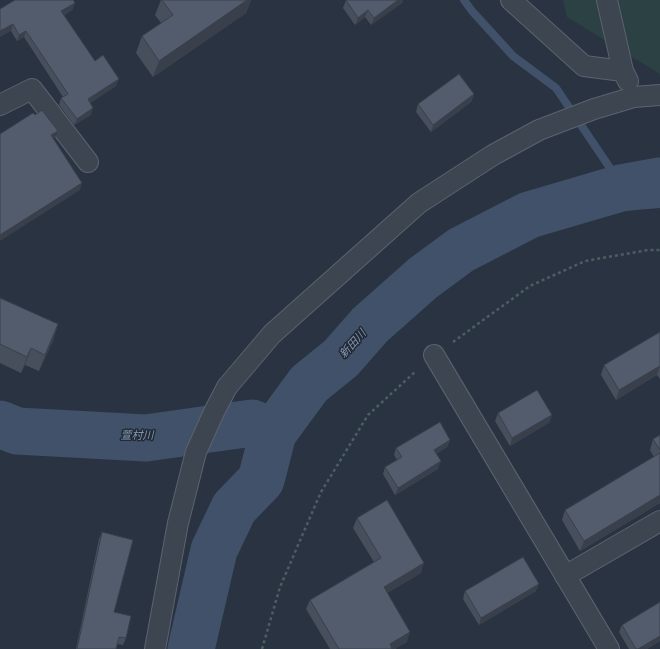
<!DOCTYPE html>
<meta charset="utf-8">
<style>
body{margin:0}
canvas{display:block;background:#293341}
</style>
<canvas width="660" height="649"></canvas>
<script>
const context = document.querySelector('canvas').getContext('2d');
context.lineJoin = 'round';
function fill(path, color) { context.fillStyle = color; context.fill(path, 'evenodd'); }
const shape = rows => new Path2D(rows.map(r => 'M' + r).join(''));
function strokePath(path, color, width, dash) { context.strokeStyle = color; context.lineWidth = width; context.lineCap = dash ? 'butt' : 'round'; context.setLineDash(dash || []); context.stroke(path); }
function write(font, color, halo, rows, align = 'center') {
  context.font = font + ' Figtree,"Noto Sans JP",sans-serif'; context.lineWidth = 3; context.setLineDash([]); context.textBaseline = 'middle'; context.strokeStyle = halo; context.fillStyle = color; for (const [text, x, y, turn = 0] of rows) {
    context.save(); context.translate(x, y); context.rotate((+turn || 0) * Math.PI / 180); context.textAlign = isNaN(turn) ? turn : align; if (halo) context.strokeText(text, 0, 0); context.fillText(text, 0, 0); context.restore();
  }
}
fill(shape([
 [563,0,660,0,660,74,567,17]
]), '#2c4143');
fill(shape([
 [660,172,660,208,601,213,587,200,597,186]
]), '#405169');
strokePath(shape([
 [464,0,472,11,513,56,556,88,612,171,621,188]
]), '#405169', 8);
strokePath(shape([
 [0,424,17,431,146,438,252,423,273,433],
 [191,649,214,550,234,508,261,480,273,433,309,384,341,358,370,325,423,278,461,250,529,215,621,188,660,181]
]), '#405169', 47);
const street = shape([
 [511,0,584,66,623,71],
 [607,0,623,71,628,81],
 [0,105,32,89,88,162],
 [434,355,609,649],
 [565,576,660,521],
 [155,649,178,523,196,452,214,412,227,387,272,334,419,203,493,155,539,130,594,109,634,97,660,95]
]);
strokePath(street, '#5b636e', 22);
strokePath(shape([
 [453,342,530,286,585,261,648,250,660,250],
 [262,649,280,587,321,492,368,415,416,371]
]), '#4b5e61', 2.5, [3, 3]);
strokePath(street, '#3d4551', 20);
fill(shape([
 [161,0,251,0,246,13,153,77,136,53,142,36,161,23,155,15],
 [346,0,403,0,402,3,371,25,365,17,355,25,343,8],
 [75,3,72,10,64,15,95,61,116,86,90,103,91,115,74,125,59,105,61,98,63,97,24,37,17,41,11,31,0,9],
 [474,94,471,102,431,132,416,112,418,104],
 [0,298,58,324,53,341,39,371,25,365,21,373,0,363],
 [660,332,660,379,657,375,616,400,601,375,604,365],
 [498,413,550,422,510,446,495,421],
 [660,435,660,503,580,551,562,520,565,510,654,457,650,450,653,439],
 [450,440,447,447,436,454,438,469,395,495,383,474,385,467,397,460,394,455,396,448],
 [357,518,421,573,387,593,407,642,395,649,330,649,306,609,310,600,374,562,353,528],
 [102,532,114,612,126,638,123,645,117,644,116,649,76,649,99,539],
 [465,591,536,591,479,625,463,599],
 [660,602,660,641,647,649,629,649,619,632,622,625]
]), '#474f5d');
fill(shape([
 [247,0,251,0,246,13,153,77,159,61],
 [398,0,403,0,402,3,371,25,374,18],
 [75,3,72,10,59,17,61,11],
 [368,10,365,17,355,25,358,18],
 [13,24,11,31,0,37,0,31],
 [26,31,24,37,17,41,19,35],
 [119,79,116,86,85,106,88,99],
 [474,94,471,102,431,132,433,125],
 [93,108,91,115,74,125,77,119],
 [58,131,55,138,49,142,51,135],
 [82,183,80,190,0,241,0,235],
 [58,324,53,341,39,371,45,355],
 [31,348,25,365,21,373,27,357],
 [660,366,657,375,616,400,619,390],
 [552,415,550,422,510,446,512,438],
 [450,440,447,447,431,457,434,450],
 [441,461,438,469,395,495,398,488],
 [660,495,660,503,580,551,584,541],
 [424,563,421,573,380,597,384,587],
 [539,584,536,591,479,625,481,618],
 [410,632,407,642,395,649,388,649,390,644],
 [660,636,660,641,647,649,638,649]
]), '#39404c');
const building = shape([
 [15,0,73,0,75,3,61,11,95,61,103,55,119,79,88,99,93,108,77,119,61,98,68,94,26,31,19,35,13,24,0,31,0,9,15,0],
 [162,0,247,0,159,61,142,36,173,15,162,0],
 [346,0,398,0,374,18,368,10,358,18,346,0],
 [459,74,474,94,433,125,418,104,459,74],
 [42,110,58,131,51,135,82,183,0,235,0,134,33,113,35,115,42,110],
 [0,298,58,324,45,355,31,348,27,357,0,344,0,298],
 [660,332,660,366,619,390,604,365,660,332],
 [537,390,552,415,512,438,498,413,537,390],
 [440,422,450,440,434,450,441,461,398,488,385,467,402,457,396,448,440,422],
 [660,435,660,450,653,439,660,435],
 [660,453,660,495,584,541,565,510,660,453],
 [387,500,424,563,384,587,410,632,390,644,392,649,339,649,310,600,381,558,357,518,387,500],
 [102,532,133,540,114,612,131,616,126,638,119,637,116,649,77,649,102,532],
 [523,557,539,584,481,618,465,591,523,557],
 [660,602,660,636,638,649,636,649,622,625,660,602]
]);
fill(building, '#525c6c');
strokePath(building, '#39404c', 1);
write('italic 11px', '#8497b0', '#212a36', [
 ["新田川",353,344,-48],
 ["萱村川",137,436]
]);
</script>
